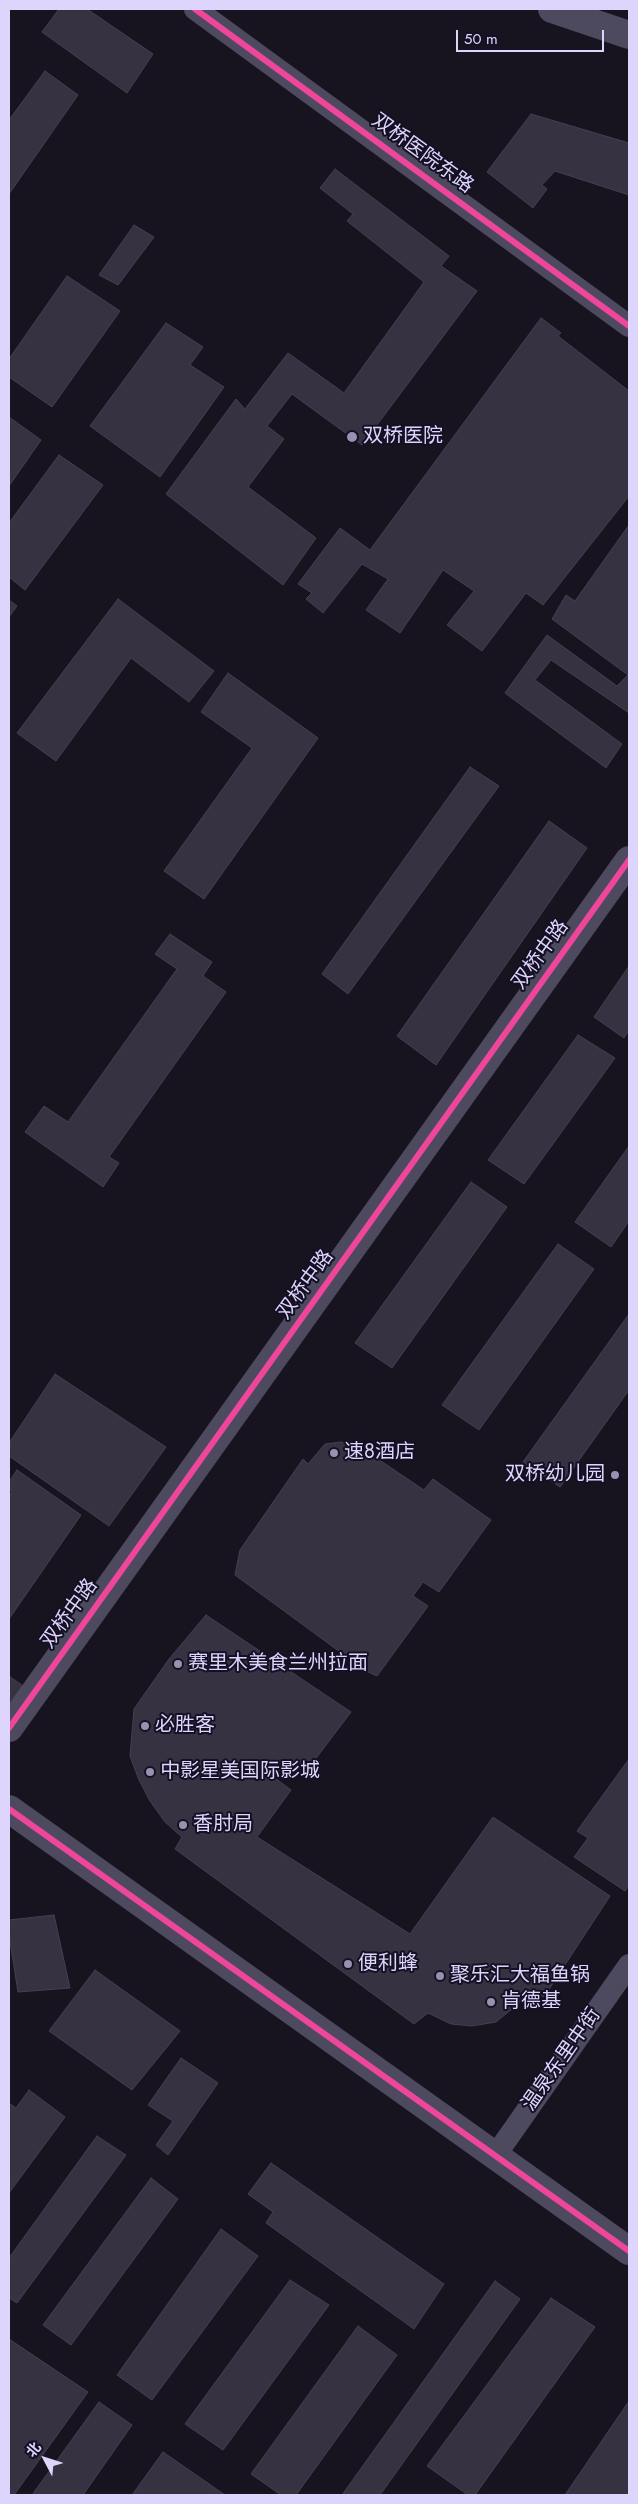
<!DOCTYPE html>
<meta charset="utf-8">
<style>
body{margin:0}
#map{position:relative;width:638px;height:2504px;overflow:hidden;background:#17141f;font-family:Jost,"Noto Sans SC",sans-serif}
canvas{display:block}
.frame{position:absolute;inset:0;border:10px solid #ded5fd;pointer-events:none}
.north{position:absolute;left:20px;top:2434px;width:50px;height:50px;-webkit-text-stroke:4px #151024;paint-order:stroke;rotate:310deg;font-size:14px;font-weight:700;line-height:20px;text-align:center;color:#ded5fd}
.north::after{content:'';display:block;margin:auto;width:18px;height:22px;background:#ded5fd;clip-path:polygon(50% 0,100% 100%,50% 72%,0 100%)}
.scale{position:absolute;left:456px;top:30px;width:148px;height:22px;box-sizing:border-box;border:2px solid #ded5fd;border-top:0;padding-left:6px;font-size:15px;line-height:18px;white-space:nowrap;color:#ded5fd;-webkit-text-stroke:4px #151024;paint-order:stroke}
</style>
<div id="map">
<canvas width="638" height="2504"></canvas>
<div class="frame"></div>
<div class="north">北</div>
<div class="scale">50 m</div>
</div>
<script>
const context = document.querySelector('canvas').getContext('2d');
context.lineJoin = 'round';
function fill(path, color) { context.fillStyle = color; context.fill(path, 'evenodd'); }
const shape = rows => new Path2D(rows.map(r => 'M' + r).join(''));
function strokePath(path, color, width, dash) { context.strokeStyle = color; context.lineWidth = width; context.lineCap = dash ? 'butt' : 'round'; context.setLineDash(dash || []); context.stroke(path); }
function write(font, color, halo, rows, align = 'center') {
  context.font = font + ' Jost,"Noto Sans SC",sans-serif'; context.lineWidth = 4; context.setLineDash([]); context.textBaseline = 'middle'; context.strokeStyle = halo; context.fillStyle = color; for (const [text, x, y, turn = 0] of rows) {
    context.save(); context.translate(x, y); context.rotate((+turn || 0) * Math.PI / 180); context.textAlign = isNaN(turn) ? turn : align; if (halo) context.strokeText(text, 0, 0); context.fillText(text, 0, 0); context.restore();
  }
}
const building = shape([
 [59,9,87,9,153,54,127,93,42,32,59,9],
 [45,71,78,95,9,194,9,120,45,71],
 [531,114,629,143,629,195,555,171,542,185,547,189,533,208,487,172,531,114],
 [335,169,449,256,441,266,477,291,362,445,292,394,267,426,284,439,248,487,316,538,283,585,166,494,236,399,245,409,288,353,344,393,424,282,347,221,353,214,320,188,335,169],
 [134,225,154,237,118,285,99,275,134,225],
 [67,276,120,311,52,407,9,377,9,359,67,276],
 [541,318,561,333,558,336,629,391,629,496,543,605,526,593,482,651,447,625,474,591,443,570,400,633,366,610,388,579,362,564,323,613,306,599,312,593,298,584,340,528,370,550,541,318],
 [166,323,203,347,190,365,224,387,160,477,90,426,166,323],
 [9,417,41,440,9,486,9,417],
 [59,455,103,485,25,590,9,577,9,523,59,455],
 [629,525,629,713,551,660,535,680,622,744,606,768,505,693,547,635,617,686,628,675,552,619,566,595,575,601,629,525],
 [118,599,214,671,189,702,131,658,56,761,17,733,118,599],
 [9,600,17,606,9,617,9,600],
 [228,673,318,738,204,899,164,871,252,748,201,712,228,673],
 [470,767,499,786,348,994,322,974,470,767],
 [549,821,587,848,436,1065,397,1036,549,821],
 [170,934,212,962,203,976,226,992,109,1157,119,1163,103,1187,25,1132,44,1106,68,1122,177,969,155,954,170,934],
 [629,966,629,1030,624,1038,594,1017,629,966],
 [578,1035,615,1058,524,1184,488,1160,578,1035],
 [629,1146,629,1221,611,1247,575,1222,629,1146],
 [471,1182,507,1207,392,1368,355,1343,471,1182],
 [558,1244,594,1269,479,1430,442,1405,558,1244],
 [629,1314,629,1390,560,1487,523,1462,629,1314],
 [55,1374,166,1447,109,1526,9,1456,9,1443,55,1374],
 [341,1442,357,1445,424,1490,433,1479,491,1520,439,1592,423,1582,413,1596,428,1606,377,1676,366,1671,235,1575,240,1550,303,1459,308,1464,325,1444,341,1442],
 [17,1470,81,1515,9,1619,9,1496,12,1491,9,1489,9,1482,17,1470],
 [206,1615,351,1712,308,1769,284,1762,275,1778,291,1790,257,1837,410,1934,493,1817,610,1896,544,1997,534,1991,496,2022,472,2026,451,2024,428,2013,414,2024,175,1849,182,1837,165,1822,150,1801,139,1780,130,1756,134,1709,169,1659,206,1615],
 [9,1676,26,1688,9,1712,9,1676],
 [629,1759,629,1885,625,1891,574,1857,588,1838,577,1831,629,1759],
 [54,1915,70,1988,18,1992,9,1935,9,1920,54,1915],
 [95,1970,180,2031,132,2090,49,2031,95,1970],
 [181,2058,218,2083,168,2155,156,2145,173,2121,148,2105,181,2058],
 [29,2090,65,2117,9,2193,9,2106,10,2104,16,2108,29,2090],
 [97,2136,126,2155,17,2303,9,2298,9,2258,97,2136],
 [271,2163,444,2284,414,2329,266,2223,273,2212,248,2194,271,2163],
 [151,2178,178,2199,71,2345,43,2325,151,2178],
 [221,2229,258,2256,152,2400,117,2375,221,2229],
 [290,2280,329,2305,223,2450,185,2424,290,2280],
 [495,2281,520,2299,380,2495,342,2495,495,2281],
 [551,2298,595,2327,475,2495,468,2495,427,2466,551,2298],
 [358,2326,397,2355,296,2495,281,2495,251,2474,358,2326],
 [9,2339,88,2392,14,2495,9,2495,9,2339],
 [629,2401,629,2490,626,2495,565,2495,629,2401],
 [99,2402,132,2425,83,2495,32,2495,99,2402],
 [163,2452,225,2495,132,2495,163,2452]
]);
fill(building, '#373241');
strokePath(building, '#453f53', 1);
strokePath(shape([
 [195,9,629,326],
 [495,2156,629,1965]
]), '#4d4a60', 22);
strokePath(shape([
 [552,9,629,35],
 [9,1728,629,860],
 [9,1809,629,2251]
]), '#4d4a60', 28);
strokePath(shape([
 [195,9,629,326],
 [9,1728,629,860],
 [9,1809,629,2251]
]), '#ed469a', 6);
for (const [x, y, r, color] of [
 [352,437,6,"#9891af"],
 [334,1453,5,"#9891af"],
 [615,1475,5,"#9891af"],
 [178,1664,5,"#9891af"],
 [145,1726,5,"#9891af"],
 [150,1772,5,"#9891af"],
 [183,1825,5,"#9891af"],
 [348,1964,5,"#9891af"],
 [440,1976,5,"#9891af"],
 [491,2002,5,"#9891af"]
]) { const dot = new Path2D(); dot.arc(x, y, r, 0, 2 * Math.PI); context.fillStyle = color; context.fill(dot); strokePath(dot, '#151024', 2); }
write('20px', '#ded5fd', '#151024', [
 ["双桥医院东路",422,154,36],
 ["双桥中路",541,955,-54],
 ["双桥中路",306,1285,-54],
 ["双桥中路",70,1614,-54],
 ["温泉东里中街",562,2060,-55]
]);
write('20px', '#ded5fd', '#151024', [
 ["双桥医院",363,437],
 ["速8酒店",344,1453],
 ["双桥幼儿园",605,1475,"right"],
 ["赛里木美食兰州拉面",188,1664],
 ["必胜客",155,1726],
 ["中影星美国际影城",160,1772],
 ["香肘局",193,1825],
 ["便利蜂",358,1964],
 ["聚乐汇大福鱼锅",450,1976],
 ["肯德基",501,2002]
], 'left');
</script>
